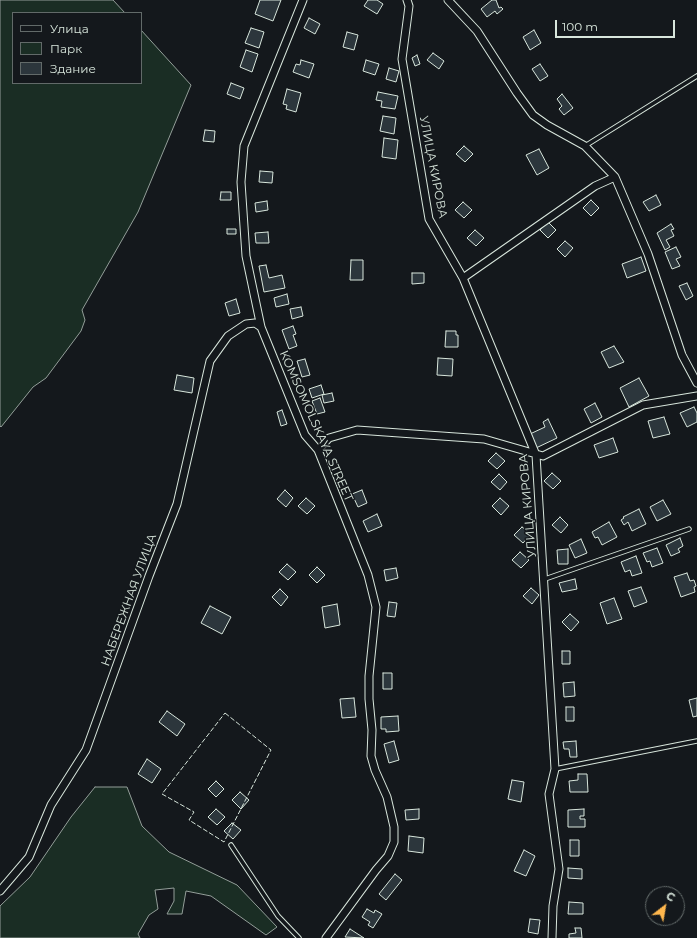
<!DOCTYPE html>
<meta charset="utf-8">
<style>
body{margin:0}
#map{position:relative;width:697px;height:938px;overflow:hidden;background:#14181c;font-family:Montserrat,sans-serif}
canvas{display:block}
.legend{position:absolute;left:12px;top:12px;width:130px;height:72px;box-sizing:border-box;background:#14181c;border:1px solid #626a69;margin:0;padding:5px 7px;list-style:none;font-size:12px;color:#d8e6dc}
.legend li{display:flex;align-items:center;gap:8px;height:20px}
.legend b{width:20px;border:1px solid #626a69}
.north{position:absolute;left:645px;top:886px;width:40px;height:40px;box-sizing:border-box;background:#14181c;border:1px solid #626a69;border-radius:50%;rotate:31deg;font-size:11px;font-weight:700;line-height:16px;text-align:center;color:#d8e6dc}
.north::after{content:'';display:block;margin:auto;width:14px;height:18px;background:#ffb74d;clip-path:polygon(50% 0,100% 100%,50% 72%,0 100%)}
.scale{position:absolute;left:555px;top:20px;width:120px;height:18px;box-sizing:border-box;border:2px solid #d8e6dc;border-top:0;padding-left:5px;font-size:12px;line-height:14px;white-space:nowrap;color:#d8e6dc;-webkit-text-stroke:3px #14181c;paint-order:stroke}
</style>
<div id="map">
<canvas width="697" height="938"></canvas>
<ul class="legend">
<li><b style="height:5px;background:#14181c"></b>Улица</li>
<li><b style="height:11px;background:#1a2d24"></b>Парк</li>
<li><b style="height:11px;background:#2c363c"></b>Здание</li>
</ul>
<div class="north">С</div>
<div class="scale">100 m</div>
</div>
<script>
const context = document.querySelector('canvas').getContext('2d');
context.lineJoin = 'round';
function fill(path, color) { context.fillStyle = color; context.fill(path, 'evenodd'); }
const shape = rows => new Path2D(rows.map(r => 'M' + r).join(''));
function strokePath(path, color, width, dash) { context.strokeStyle = color; context.lineWidth = width; context.lineCap = dash ? 'butt' : 'round'; context.setLineDash(dash || []); context.stroke(path); }
function write(font, color, halo, rows, align = 'center') {
  context.font = font + ' Montserrat,sans-serif'; context.lineWidth = 3; context.setLineDash([]); context.textBaseline = 'middle'; context.strokeStyle = halo; context.fillStyle = color; for (const [text, x, y, turn = 0] of rows) {
    context.save(); context.translate(x, y); context.rotate((+turn || 0) * Math.PI / 180); context.textAlign = isNaN(turn) ? turn : align; if (halo) context.strokeText(text, 0, 0); context.fillText(text, 0, 0); context.restore();
  }
}
const green = shape([
 [0,0,113,0,125,13,13,13,13,83,141,83,141,30,191,85,138,212,82,310,85,320,81,331,46,378,33,387,1,427,0,426,0,0],
 [95,787,127,787,142,826,169,852,237,885,277,927,266,935,211,896,186,891,182,914,167,914,174,901,174,888,155,890,158,909,149,915,138,934,140,938,0,938,0,906,30,877,71,817,95,787]
]);
fill(green, '#1a2d24');
strokePath(green, '#939e99', 1);
const building = shape([
 [260,0,281,0,273,21,255,14,260,0],
 [368,0,377,0,383,4,377,14,364,6,368,0],
 [492,0,496,0,499,8,501,7,503,9,497,14,495,11,487,17,481,9,492,0],
 [309,18,320,24,315,34,304,28,309,18],
 [251,28,264,32,259,48,245,43,251,28],
 [534,30,541,43,530,50,523,37,534,30],
 [347,32,358,35,354,50,343,47,347,32],
 [246,50,258,54,252,72,240,67,246,50],
 [433,53,444,61,439,69,427,60,433,53],
 [417,55,420,64,415,66,412,58,417,55],
 [301,60,314,64,309,78,293,72,296,64,300,65,301,60],
 [366,60,379,64,375,75,363,71,366,60],
 [540,64,548,76,540,81,532,69,540,64],
 [389,68,399,71,396,82,386,79,389,68],
 [231,83,244,88,240,99,227,94,231,83],
 [287,89,301,93,296,112,286,109,287,105,283,104,287,89],
 [378,92,398,96,395,109,381,107,382,101,376,100,378,92],
 [562,94,573,108,564,115,559,109,562,106,557,99,562,94],
 [383,116,396,118,394,134,380,131,383,116],
 [205,130,215,131,214,142,203,141,205,130],
 [384,138,398,140,396,159,382,157,384,138],
 [464,146,473,154,465,162,456,154,464,146],
 [539,149,549,168,537,175,526,155,539,149],
 [260,171,273,172,272,183,259,182,260,171],
 [221,192,231,192,231,200,220,200,221,192],
 [656,195,661,205,649,211,643,202,656,195],
 [591,200,599,208,591,216,583,208,591,200],
 [267,201,268,210,256,212,255,203,267,201],
 [463,202,472,210,464,218,455,210,463,202],
 [548,222,556,230,548,238,540,230,548,222],
 [671,224,674,229,671,230,674,236,666,240,670,247,665,250,657,233,671,224],
 [227,229,236,229,236,234,227,234,227,229],
 [475,230,484,238,476,246,467,238,475,230],
 [268,232,269,243,256,243,255,233,268,232],
 [565,241,573,248,565,257,557,249,565,241],
 [676,247,681,257,676,259,680,266,672,269,665,252,676,247],
 [641,257,646,271,627,278,622,264,641,257],
 [351,260,363,260,363,280,350,280,351,260],
 [266,265,269,278,282,275,285,288,264,292,259,266,266,265],
 [412,273,424,273,424,283,412,284,412,273],
 [687,283,693,296,686,300,679,286,687,283],
 [287,294,289,304,276,307,274,298,287,294],
 [236,299,240,313,229,316,225,303,236,299],
 [301,307,303,316,292,319,290,309,301,307],
 [293,326,296,334,293,335,297,346,289,349,282,330,293,326],
 [446,331,456,331,456,335,458,335,458,347,445,347,446,331],
 [614,346,624,362,609,368,601,352,614,346],
 [438,358,453,359,452,376,437,375,438,358],
 [305,359,310,375,302,377,297,361,305,359],
 [177,375,194,378,192,393,174,390,177,375],
 [639,378,649,396,629,407,620,388,639,378],
 [321,385,324,394,312,398,309,389,321,385],
 [332,393,334,401,324,403,322,395,332,393],
 [320,398,325,412,317,414,312,401,320,398],
 [595,403,602,417,591,423,584,409,595,403],
 [694,407,697,413,697,422,687,427,680,413,694,407],
 [282,410,287,424,281,426,277,412,282,410],
 [664,417,670,434,653,438,648,421,664,417],
 [548,419,557,438,536,448,530,434,545,427,543,422,548,419],
 [613,438,618,452,599,458,594,445,613,438],
 [496,453,505,461,497,469,488,461,496,453],
 [552,473,561,481,553,489,544,481,552,473],
 [499,474,507,482,500,490,491,482,499,474],
 [285,490,293,498,286,507,277,499,285,490],
 [362,490,367,503,358,507,352,494,362,490],
 [306,498,315,506,307,514,298,506,306,498],
 [500,498,509,506,501,515,492,506,500,498],
 [663,500,671,514,657,521,650,507,663,500],
 [639,509,646,524,632,531,628,522,624,525,621,520,624,518,623,517,639,509],
 [377,514,382,526,368,532,363,521,377,514],
 [560,517,568,525,561,533,552,525,560,517],
 [609,522,617,537,602,545,598,537,595,538,592,532,609,522],
 [522,527,531,534,523,543,514,535,522,527],
 [680,538,683,546,678,549,680,552,671,556,666,545,680,538],
 [581,539,587,553,575,558,569,545,581,539],
 [657,548,663,563,652,567,650,561,647,562,643,553,657,548],
 [568,549,568,564,558,564,557,550,568,549],
 [520,552,529,560,521,568,512,560,520,552],
 [636,556,642,573,632,576,630,570,625,572,621,562,636,556],
 [287,564,296,572,288,580,279,572,287,564],
 [317,567,325,575,317,583,309,575,317,567],
 [396,568,398,578,386,581,384,570,396,568],
 [687,573,690,581,694,580,696,586,694,587,695,592,681,597,674,577,687,573],
 [575,579,577,589,562,592,559,583,575,579],
 [641,587,647,602,634,607,628,591,641,587],
 [531,588,539,595,532,604,523,596,531,588],
 [280,589,288,597,281,606,272,597,280,589],
 [614,598,622,619,607,624,600,603,614,598],
 [389,602,397,603,395,617,387,616,389,602],
 [337,604,340,625,325,628,322,607,337,604],
 [210,606,231,617,222,634,201,623,210,606],
 [570,614,579,622,571,631,562,622,570,614],
 [562,651,570,651,570,664,562,664,562,651],
 [383,673,392,673,392,689,383,689,383,673],
 [574,682,575,696,564,697,563,683,574,682],
 [354,698,356,717,342,718,340,699,354,698],
 [697,698,697,716,693,717,689,700,697,698],
 [566,707,574,707,574,721,566,721,566,707],
 [167,711,185,724,177,736,159,722,167,711],
 [398,716,399,731,386,732,386,729,381,729,381,717,398,716],
 [394,741,399,760,389,763,384,744,394,741],
 [576,741,577,757,570,757,569,749,564,749,563,742,576,741],
 [147,759,161,769,152,783,138,774,147,759],
 [578,774,587,774,588,792,570,792,569,781,578,780,578,774],
 [512,780,524,782,521,802,508,799,512,780],
 [216,781,224,789,216,797,208,789,216,781],
 [240,792,249,800,241,809,232,800,240,792],
 [216,809,225,817,217,825,208,817,216,809],
 [419,809,419,819,406,820,405,810,419,809],
 [584,809,584,816,580,816,580,819,585,819,585,827,568,827,568,810,584,809],
 [232,823,241,830,233,839,224,831,232,823],
 [409,836,424,838,423,853,408,851,409,836],
 [570,840,579,840,579,856,570,856,570,840],
 [524,850,535,856,526,876,514,871,524,850],
 [568,868,582,869,582,879,568,878,568,868],
 [395,874,402,880,386,900,379,894,395,874],
 [569,902,583,903,583,914,568,914,569,902],
 [367,909,374,913,375,910,382,914,373,928,368,925,370,922,362,917,367,909],
 [530,919,540,920,538,934,528,932,530,919],
 [575,928,581,928,582,938,569,938,569,934,576,933,575,928],
 [350,929,364,938,345,937,350,929]
]);
fill(building, '#2c363c');
strokePath(building, '#d8e6dc', 1);
const lane = shape([
 [585,146,697,76],
 [545,579,689,529],
 [555,769,697,741],
 [231,845,278,916,299,938]
]);
const street = shape([
 [303,0,244,146,241,182,246,256,261,327,305,435,318,450,368,575,376,607,369,676,369,699,372,730,371,756,375,770,387,797,394,827,394,842,388,856,376,870,326,938],
 [407,0,409,6,402,59,429,219,463,278,536,455,555,769,549,794,559,869,553,906,552,938],
 [448,0,477,31,517,93,533,115,547,125,585,146,615,177,648,254,682,355,697,383],
 [463,278,595,186,615,177],
 [318,450,329,438,357,430,484,439,543,456,643,405,697,396],
 [0,891,29,857,51,805,86,750,149,576,177,504,210,361,228,336,246,324,255,323,261,327]
]);
strokePath(lane, '#d8e6dc', 5.5);
strokePath(street, '#d8e6dc', 9);
strokePath(lane, '#14181c', 3.5);
strokePath(street, '#14181c', 7);
strokePath(shape([
 [225,713,271,750,224,842,189,820,194,812,162,794,225,713]
]), '#d8e6dc', 1, [5, 2]);
write('12px', '#d8e6dc', '#14181c', [
 ["УЛИЦА КИРОВА",433,167,79],
 ["KOMSOMOLSKAYA STREET",316,426,66],
 ["УЛИЦА КИРОВА",528,506,-95],
 ["НАБЕРЕЖНАЯ УЛИЦА",129,600,-70]
]);
</script>
